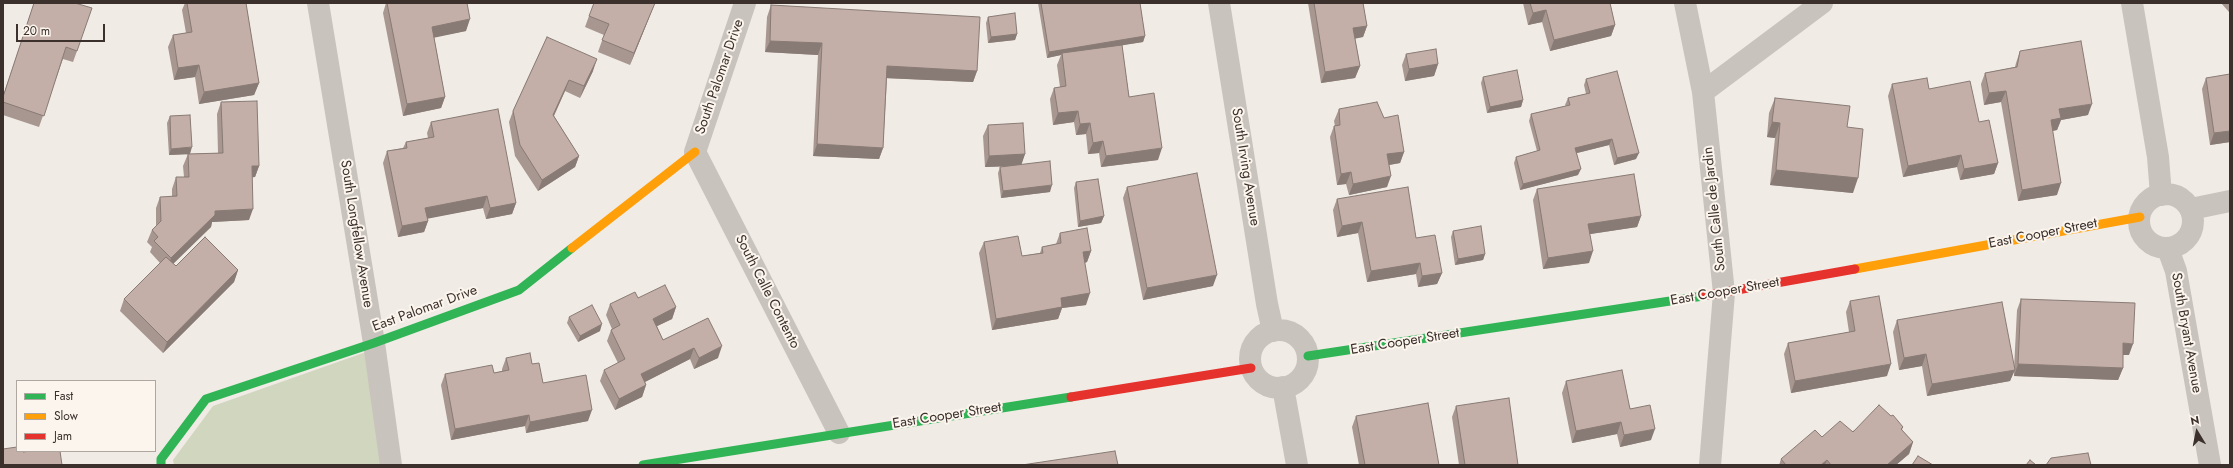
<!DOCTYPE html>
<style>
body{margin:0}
#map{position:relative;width:2233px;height:468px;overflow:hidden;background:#f0ebe5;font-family:Jost,sans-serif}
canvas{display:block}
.frame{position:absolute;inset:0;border:4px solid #3b302b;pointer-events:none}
.legend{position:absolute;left:16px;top:380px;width:140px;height:72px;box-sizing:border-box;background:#fbf5ee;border:1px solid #aea6a0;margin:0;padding:5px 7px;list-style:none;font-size:12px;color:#3b302b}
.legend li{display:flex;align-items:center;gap:8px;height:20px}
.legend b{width:20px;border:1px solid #aea6a0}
.north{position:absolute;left:2177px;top:412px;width:40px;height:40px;-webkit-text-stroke:3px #fbf5ee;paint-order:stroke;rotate:350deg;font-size:11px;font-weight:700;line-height:16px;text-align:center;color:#3b302b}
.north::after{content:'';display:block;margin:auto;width:14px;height:18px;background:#3b302b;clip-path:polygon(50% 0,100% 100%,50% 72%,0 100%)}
.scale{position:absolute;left:16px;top:24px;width:89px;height:18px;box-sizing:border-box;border:2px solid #3b302b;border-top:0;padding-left:5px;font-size:12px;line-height:14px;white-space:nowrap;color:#3b302b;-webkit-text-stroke:3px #fbf5ee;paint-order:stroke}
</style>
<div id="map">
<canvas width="2233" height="468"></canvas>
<div class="frame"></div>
<ul class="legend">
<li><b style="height:5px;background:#30b455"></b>Fast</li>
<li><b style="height:5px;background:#ff9f0a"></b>Slow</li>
<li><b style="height:5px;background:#e5322d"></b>Jam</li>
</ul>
<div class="north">N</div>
<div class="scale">20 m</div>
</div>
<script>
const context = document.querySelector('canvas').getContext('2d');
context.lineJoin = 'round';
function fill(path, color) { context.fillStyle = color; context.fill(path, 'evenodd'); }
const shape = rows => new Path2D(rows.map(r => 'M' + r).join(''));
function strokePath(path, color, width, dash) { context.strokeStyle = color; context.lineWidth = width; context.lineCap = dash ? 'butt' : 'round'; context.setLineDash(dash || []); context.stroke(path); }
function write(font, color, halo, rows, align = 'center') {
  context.font = font + ' Jost,sans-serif'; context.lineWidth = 4; context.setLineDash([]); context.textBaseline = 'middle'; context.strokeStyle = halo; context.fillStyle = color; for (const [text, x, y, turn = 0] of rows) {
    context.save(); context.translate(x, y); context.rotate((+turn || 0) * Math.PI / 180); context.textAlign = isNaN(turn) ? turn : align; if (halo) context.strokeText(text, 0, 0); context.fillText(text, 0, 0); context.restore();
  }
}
fill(shape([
 [366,352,385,465,174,465,173,460,213,406]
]), '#d1d6bf');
strokePath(shape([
 [318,3,374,343,391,465],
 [745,3,695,152,839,433],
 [1219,3,1267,304,1273,331],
 [1685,3,1703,92,1724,293,1710,465],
 [2132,3,2158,157,2161,195],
 [1703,92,1822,3],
 '2139 221a27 27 0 1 1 54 0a27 27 0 1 1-54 0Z',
 [2191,209,2230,201],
 [2168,249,2176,271,2210,465],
 '1250 359a29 29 0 1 1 58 0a29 29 0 1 1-58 0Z',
 [1283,387,1297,465]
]), '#c9c3be', 22);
strokePath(shape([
 [1308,356,1703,296],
 [161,465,161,459,206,399,374,343,519,290,572,248],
 [643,465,1071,397]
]), '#30b455', 9);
strokePath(shape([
 [572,248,695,152],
 [1855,269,2140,217]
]), '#ff9f0a', 9);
strokePath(shape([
 [1703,296,1855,269],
 [1071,397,1251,368]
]), '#e5322d', 9);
fill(shape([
 [34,3,75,3,77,51,73,62,63,59,39,127,3,115,3,96],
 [185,3,246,3,259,83,254,95,199,104,195,77,174,80,168,47,173,35,186,33,182,10],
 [386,3,467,3,466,31,434,37,445,97,441,108,403,116,383,13],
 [655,3,630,65,598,52,604,35,585,27,589,16],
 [1038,3,1140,3,1145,36,1143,42,1122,45,1129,97,1158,160,1101,167,1099,153,1088,154,1086,134,1076,135,1074,122,1053,125,1050,99,1054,88,1060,87,1057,65,1061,55,1047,58],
 [1308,3,1363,3,1367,26,1363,37,1355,38,1360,66,1355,78,1321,83],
 [1523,3,1610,3,1615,25,1611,36,1550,51,1542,22,1528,25],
 [2221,3,2230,3,2230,11,2229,12],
 [771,5,977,71,973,82,887,78,883,148,879,159,813,156,818,55,765,52,767,17],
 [988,17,1017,34,1015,40,988,43,986,23],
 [547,37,593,71,580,98,565,91,554,116,579,156,575,167,538,191,515,156,509,122,513,111],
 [2020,51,2088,115,2061,120,2057,130,2052,131,2057,195,2018,201,2001,102,1984,105,1981,84,1985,73,2015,67,2016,63],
 [1406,54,1438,64,1434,76,1405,81,1402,65],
 [1483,77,1523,100,1521,107,1487,113,1481,83],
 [2206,78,2230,142,2210,145,2202,89],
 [1586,79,1636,159,1614,165,1609,145,1577,153,1578,175,1520,190,1514,163,1516,157,1537,151,1529,121,1531,114,1566,106,1565,105,1568,98,1586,94,1584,85],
 [1892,84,1929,89,1979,122,1998,163,1994,174,1960,180,1957,167,1903,177,1888,96],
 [1775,98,1847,127,1853,193,1770,185,1775,138,1767,137,1769,113],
 [221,102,259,166,255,177,252,177,249,220,212,222,211,227,173,263,176,266,238,270,234,282,163,353,120,311,124,299,160,263,150,252,152,247,147,242,152,230,156,226,156,208,160,197,172,197,172,189,176,177,184,177,183,166,188,154,218,153,217,114],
 [1339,109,1384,118,1404,152,1400,163,1389,165,1387,187,1349,195,1346,184,1337,185,1330,137,1334,126,1335,126,1334,121],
 [170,116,190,154,169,155,167,123],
 [431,122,516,203,512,214,486,219,483,208,427,218,428,221,424,232,398,237,383,163,387,151,403,148,406,142,428,138,427,133],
 [988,125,1025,154,1021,164,1050,192,1001,198,998,173,1000,167,1004,166,985,167,983,136],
 [1076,182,1104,216,1101,223,1078,227,1074,188],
 [1127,187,1213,286,1143,300,1123,198],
 [1537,189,1641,216,1637,227,1590,234,1589,263,1543,269,1533,200],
 [1337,199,1416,238,1442,273,1437,284,1418,287,1416,274,1367,282,1358,233,1337,237,1333,210],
 [1453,231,1485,254,1483,260,1455,265,1451,237],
 [1060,233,1091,251,1087,262,1085,263,1086,305,1062,308,1058,319,992,330,979,253,984,242,1022,256,1040,253,1042,247,1056,244],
 [638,298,676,307,672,319,657,326,663,340,708,318,718,358,694,369,690,359,645,382,646,385,642,397,615,410,600,381,604,370,618,363,607,341,611,330,612,329,606,315,610,304],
 [2021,299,2129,355,2123,355,2123,368,2118,380,2014,376,2014,370,2010,381,1927,396,1922,366,1899,370,1893,332,1897,320,2014,369,2017,310],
 [1850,301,1887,376,1791,393,1784,354,1788,343,1849,332,1846,312],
 [569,317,600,331,578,342,567,323],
 [506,358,532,364,543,383,588,421,526,433,525,426,451,440,441,385,445,374,494,373,502,371,502,369],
 [1566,381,1630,409,1651,440,1620,447,1617,434,1572,443,1562,393],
 [1456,406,1518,465,1459,465,1452,417],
 [1356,416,1439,465,1359,465,1352,427],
 [1891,416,1903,427,1902,430,1913,442,1909,454,1896,465,1779,465,1781,459]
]), '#a89690');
fill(shape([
 [655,3,630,65,634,53],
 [928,3,978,3,978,4,928,4],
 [1546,10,1542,22,1528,25,1533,13],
 [470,19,466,31,428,39,432,27],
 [1615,25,1611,36,1550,51,1554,40],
 [1367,26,1363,37,1349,40,1353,28],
 [1017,34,1015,40,988,43,991,37],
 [1145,36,1143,42,1062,55,1062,53,1061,55,1047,58,1049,52],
 [770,41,822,43,818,55,765,52],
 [597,59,593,71,580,98,584,86],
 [1438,64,1434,76,1405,81,1409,69],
 [199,65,195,77,174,80,178,68],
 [887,66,977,71,973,82,883,78],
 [1360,66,1355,78,1321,83,1325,72],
 [569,80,565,91,549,126,553,115],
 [259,83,254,95,199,104,204,92],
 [2006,91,2001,102,1984,105,1989,93],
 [445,97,441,108,403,116,407,104],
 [1523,100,1521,107,1487,113,1490,107],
 [2092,104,2088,115,2061,120,2057,130,2047,132,2051,120,2059,109],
 [1078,111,1074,122,1053,125,1058,113],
 [1772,122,1780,123,1775,138,1767,137],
 [1090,123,1086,134,1076,135,1080,124],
 [2230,131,2230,142,2210,145,2214,133],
 [1612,139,1609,145,1573,154,1575,148],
 [1103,141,1099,153,1088,154,1093,143],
 [817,144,883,148,879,159,813,156],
 [192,147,190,154,169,155,171,149],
 [1162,148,1158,160,1101,167,1106,156],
 [1404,152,1400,163,1383,166,1387,154],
 [1639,153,1636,159,1614,165,1617,158],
 [1025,154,1021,166,985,167,989,156],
 [1961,155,1957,167,1903,177,1908,166],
 [579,156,575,167,538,191,542,180],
 [1998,163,1994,174,1960,180,1964,169],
 [252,166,259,166,255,177,248,178],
 [1581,169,1578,175,1520,190,1523,184],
 [1776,170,1858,178,1853,193,1770,185],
 [1351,172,1346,184,1337,185,1341,174],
 [1391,176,1387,187,1349,195,1353,184],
 [2061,183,2057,195,2018,201,2022,190],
 [1052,185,1050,192,1001,198,1003,191],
 [487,196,483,208,421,220,425,208],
 [516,203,512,214,486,219,490,208],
 [253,209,249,220,212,222,211,227,167,270,171,258,215,211],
 [1104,216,1101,223,1078,227,1080,221],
 [1641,216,1637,227,1584,235,1588,224],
 [428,221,424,232,398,237,402,226],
 [1362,222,1358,233,1337,237,1342,226],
 [1091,251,1087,262,1079,264,1083,252],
 [1593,251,1589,263,1543,269,1548,258],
 [1485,254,1483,260,1455,265,1458,259],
 [1420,263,1416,274,1367,282,1371,271],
 [238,270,234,282,163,353,167,342],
 [1442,273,1437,284,1418,287,1422,276],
 [1217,275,1213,286,1143,300,1147,288],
 [1090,293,1086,305,1062,308,1058,319,992,330,996,319,1061,298],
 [676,307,672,319,649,330,653,319],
 [602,324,600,331,578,342,580,336],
 [2123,343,2133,344,2129,355,2119,355],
 [722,346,718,358,694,369,699,358],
 [694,348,690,359,637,386,641,374],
 [1926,354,1922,366,1899,370,1904,358],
 [1891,364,1887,376,1791,393,1795,381],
 [2018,364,2123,368,2118,380,2014,376],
 [2015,370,2010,381,1927,396,1932,384],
 [646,385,642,397,615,410,619,399],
 [592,410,588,421,526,433,530,422],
 [529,415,525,426,451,440,455,429],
 [1621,422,1617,434,1572,443,1576,431],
 [1655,429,1651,440,1620,447,1624,435],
 [1913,442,1909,454,1896,465,1887,465],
 [1827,460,1825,465,1821,465]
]), '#887a75');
const building = shape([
 [34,3,75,3,92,8,77,51,66,47,44,116,3,102,3,97,34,3],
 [187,3,246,3,259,83,204,92,199,65,178,68,173,35,192,32,187,3],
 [387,3,467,3,470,19,432,27,445,97,407,104,387,3],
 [594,3,655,3,634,53,602,40,609,24,589,16,594,3],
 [1041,3,1140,3,1145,36,1049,52,1041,3],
 [1314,3,1363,3,1367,26,1353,28,1360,66,1325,72,1314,3],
 [1530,3,1610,3,1615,25,1554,40,1546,10,1533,13,1530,3],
 [771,5,980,17,977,71,887,66,883,148,817,144,822,43,770,41,771,5],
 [1015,13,1017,34,991,37,988,17,1015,13],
 [547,37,597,59,584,86,569,80,553,115,579,156,542,180,520,145,513,111,547,37],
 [2081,41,2092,104,2059,109,2061,118,2051,120,2061,183,2022,190,2006,91,1989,93,1985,73,2017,67,2020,51,2081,41],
 [1122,45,1129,97,1154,93,1162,148,1106,156,1103,141,1093,143,1090,123,1080,124,1078,111,1058,113,1054,88,1066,86,1062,53,1122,45],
 [1436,49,1438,64,1409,69,1406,54,1436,49],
 [1517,70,1523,100,1490,107,1483,77,1517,70],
 [1617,71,1639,153,1617,158,1612,139,1575,148,1581,169,1523,184,1516,157,1540,150,1531,114,1570,105,1568,98,1590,93,1586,79,1617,71],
 [2230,74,2230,131,2214,133,2206,78,2230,74],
 [1927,78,1929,89,1970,81,1979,122,1989,120,1998,163,1964,169,1961,155,1908,166,1892,84,1927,78],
 [1775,98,1850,106,1847,127,1863,129,1858,178,1776,170,1780,123,1772,122,1775,98],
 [257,101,259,166,252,166,253,209,215,211,215,215,171,258,154,241,158,237,152,230,161,221,160,197,177,196,176,177,189,177,188,154,223,153,221,102,257,101],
 [1377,102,1384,118,1398,115,1404,152,1387,154,1391,176,1353,184,1351,172,1341,174,1334,126,1340,125,1339,109,1377,102],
 [498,109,516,203,490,208,487,196,425,208,428,221,402,226,387,151,407,148,406,142,434,137,431,122,498,109],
 [190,115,192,147,171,149,170,116,190,115],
 [1023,123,1025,154,989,156,988,125,1023,123],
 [1050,161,1052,185,1003,191,1000,167,1050,161],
 [1197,173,1217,275,1147,288,1127,187,1197,173],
 [1634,174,1641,216,1588,224,1593,251,1548,258,1537,189,1634,174],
 [1098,179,1104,216,1080,221,1076,182,1098,179],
 [1408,187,1416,238,1435,235,1442,273,1422,276,1420,263,1371,271,1362,222,1342,226,1337,199,1408,187],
 [1481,226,1485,254,1458,259,1453,231,1481,226],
 [1087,228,1091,251,1083,252,1090,293,1061,298,1062,307,996,319,984,242,1018,236,1022,256,1043,253,1042,247,1061,243,1060,233,1087,228],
 [205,237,238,270,167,342,124,299,166,257,176,266,205,237],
 [665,285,676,307,653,319,663,340,708,318,722,346,699,358,694,348,641,374,646,385,619,399,604,370,625,359,611,330,620,325,610,304,635,292,638,298,665,285],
 [1879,296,1891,364,1795,381,1788,343,1855,331,1850,301,1879,296],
 [2021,299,2135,303,2133,344,2123,343,2123,368,2018,364,2021,299],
 [2002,302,2015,370,1932,384,1926,354,1904,358,1897,320,2002,302],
 [592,305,602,324,580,336,569,317,592,305],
 [530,353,532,364,539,363,543,383,586,375,592,410,530,422,529,415,455,429,445,374,492,365,494,373,509,370,506,358,530,353],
 [1622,370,1630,409,1650,405,1655,429,1624,435,1621,422,1576,431,1566,381,1622,370],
 [1509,398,1518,465,1465,465,1456,406,1509,398],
 [1428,403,1439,465,1365,465,1356,416,1428,403],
 [1879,405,1891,416,1893,415,1903,427,1901,429,1913,442,1887,465,1831,465,1827,460,1821,465,1786,465,1781,459,1815,430,1822,437,1840,421,1853,432,1879,405],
 [17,447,17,451,23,451,23,452,30,451,60,451,62,465,3,465,3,449,17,447],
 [1115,451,1118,465,1022,465,1115,451],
 [2088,453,2091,465,2046,465,2051,458,2088,453],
 [1918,456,1933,465,1912,465,1918,456],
 [2030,460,2036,465,2026,465,2030,460]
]);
fill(building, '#c3afa7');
strokePath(building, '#887a75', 1);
write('14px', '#3b302b', '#fbf5ee', [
 ["South Palomar Drive",720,77,-71],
 ["South Irving Avenue",1245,167,81],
 ["South Calle de Jardin",1715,209,-96],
 ["South Longfellow Avenue",356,234,81],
 ["East Cooper Street",2043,234,-11],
 ["South Calle Contento",767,292,63],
 ["East Cooper Street",1725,292,-10],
 ["East Palomar Drive",425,309,-20],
 ["South Bryant Avenue",2186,333,80],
 ["East Cooper Street",1405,342,-9],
 ["East Cooper Street",947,416,-9]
]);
</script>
